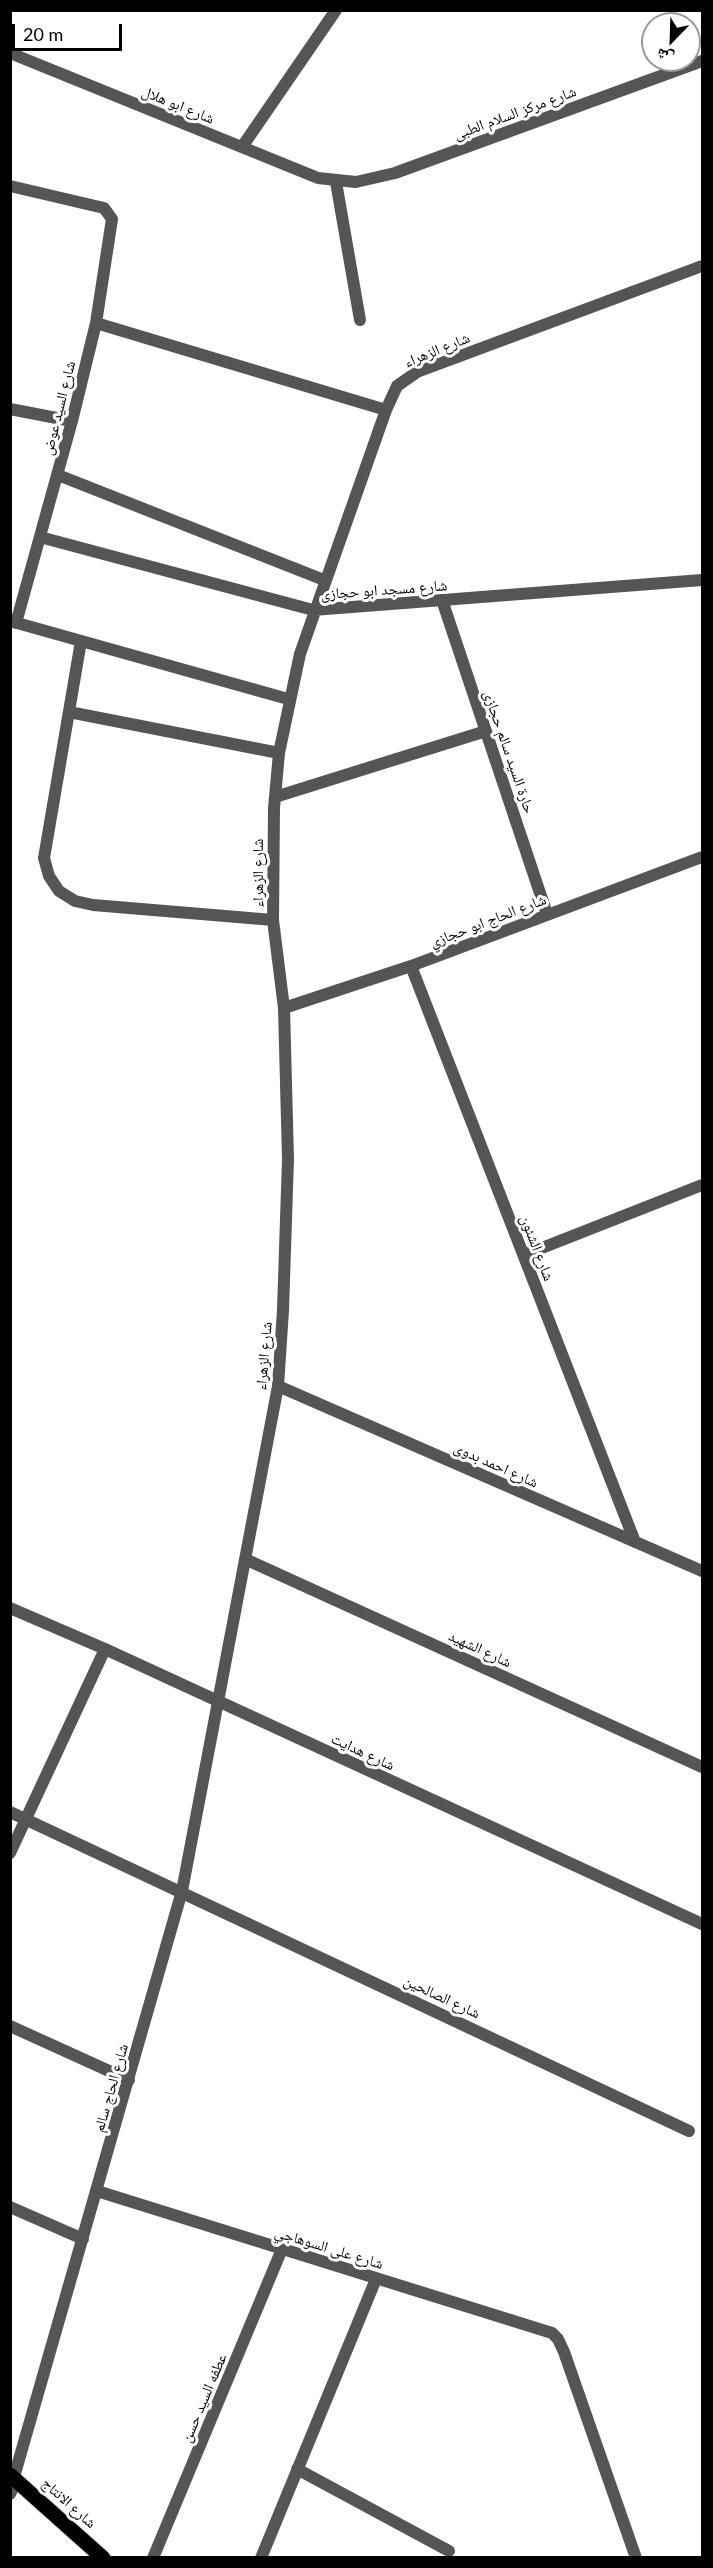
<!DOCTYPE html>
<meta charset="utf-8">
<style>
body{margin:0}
#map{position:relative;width:713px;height:2568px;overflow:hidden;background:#fff;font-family:Lato,"Noto Naskh Arabic",sans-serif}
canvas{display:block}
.frame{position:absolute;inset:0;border:12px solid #000;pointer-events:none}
.north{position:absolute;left:641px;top:12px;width:60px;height:60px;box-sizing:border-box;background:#fff;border:2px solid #999;border-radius:50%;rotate:203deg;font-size:16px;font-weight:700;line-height:24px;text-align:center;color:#000}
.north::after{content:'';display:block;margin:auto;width:21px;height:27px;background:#000;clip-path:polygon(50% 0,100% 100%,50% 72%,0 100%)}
.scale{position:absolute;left:12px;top:24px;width:110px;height:27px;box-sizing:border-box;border:3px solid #000;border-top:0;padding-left:8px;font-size:18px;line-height:21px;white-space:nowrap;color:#000;-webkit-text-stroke:4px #fff;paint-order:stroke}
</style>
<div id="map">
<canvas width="713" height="2568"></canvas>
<div class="frame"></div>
<div class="north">ش</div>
<div class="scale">20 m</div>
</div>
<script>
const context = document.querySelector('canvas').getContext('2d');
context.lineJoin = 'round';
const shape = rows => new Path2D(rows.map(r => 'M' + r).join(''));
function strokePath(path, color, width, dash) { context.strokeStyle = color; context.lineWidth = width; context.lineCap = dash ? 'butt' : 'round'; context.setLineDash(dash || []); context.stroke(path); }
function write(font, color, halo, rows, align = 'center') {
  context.font = font + ' Lato,"Noto Naskh Arabic",sans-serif'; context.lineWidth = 6; context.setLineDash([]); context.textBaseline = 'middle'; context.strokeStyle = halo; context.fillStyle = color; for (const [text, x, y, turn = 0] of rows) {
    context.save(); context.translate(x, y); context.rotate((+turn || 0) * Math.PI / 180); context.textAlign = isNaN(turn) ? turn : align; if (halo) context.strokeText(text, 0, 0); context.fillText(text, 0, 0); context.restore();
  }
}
const primary = shape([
 [10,2475,103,2558]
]);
strokePath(primary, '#dbdbdb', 17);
strokePath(shape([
 [10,53,318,178,356,182,395,173,702,61],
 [242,147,336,10],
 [336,182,360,320],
 [10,186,104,208,112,219,96,323,72,421,16,623],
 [96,323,386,410],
 [10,409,72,421],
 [58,475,324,580],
 [40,537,313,610,702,580],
 [442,600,547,914],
 [10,621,288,699],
 [81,641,44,858,49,876,59,891,75,901,93,905,273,920],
 [69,712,279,753],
 [275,797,486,731],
 [411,966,635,1542],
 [284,1008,411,966,702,857],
 [524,1255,702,1185],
 [278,1386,702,1571],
 [245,1559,702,1767],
 [10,1608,105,1649,702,1924],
 [10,1812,689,2131],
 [10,1853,105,1649],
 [10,2026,129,2080],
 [97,2191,552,2333,558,2339,564,2352,636,2558],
 [10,2207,83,2239],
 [297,2469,449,2551],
 [14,2477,182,1891,278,1386,283,1310,288,1159,284,1008,273,920,274,808,279,753,300,654,386,410,397,386,417,372,702,266],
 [10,2494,17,2480],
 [153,2558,282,2249],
 [261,2558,376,2279]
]), '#555', 12);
strokePath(primary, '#000', 15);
write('15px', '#000', '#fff', [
 ["شارع ابو هلال",178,105,22],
 ["شارع مركز السلام الطبى",515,113,-20],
 ["شارع الزهراء",437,350,-22],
 ["شارع السيد عوض",59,408,-76],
 ["شارع مسجد ابو حجازى",384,590,-4],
 ["حارة السيد سالم حجازى",509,752,71],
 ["شارع الزهراء",258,873,-90],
 ["شارع الحاج ابو حجازي",488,921,-21],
 ["شارع الشئون",537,1248,69],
 ["شارع الزهراء",264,1356,-85],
 ["شارع احمد بدوى",496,1465,24],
 ["شارع الشهيد",480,1649,25],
 ["شارع هدايت",363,1752,25],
 ["شارع الصالحين",442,1997,25],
 ["شارع الحاج سالم",111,2088,-74],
 ["شارع على السوهاجي",329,2248,17],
 ["عطفه السيد حسن",204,2398,-67],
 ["شارع الانتاج",69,2503,42]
]);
</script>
